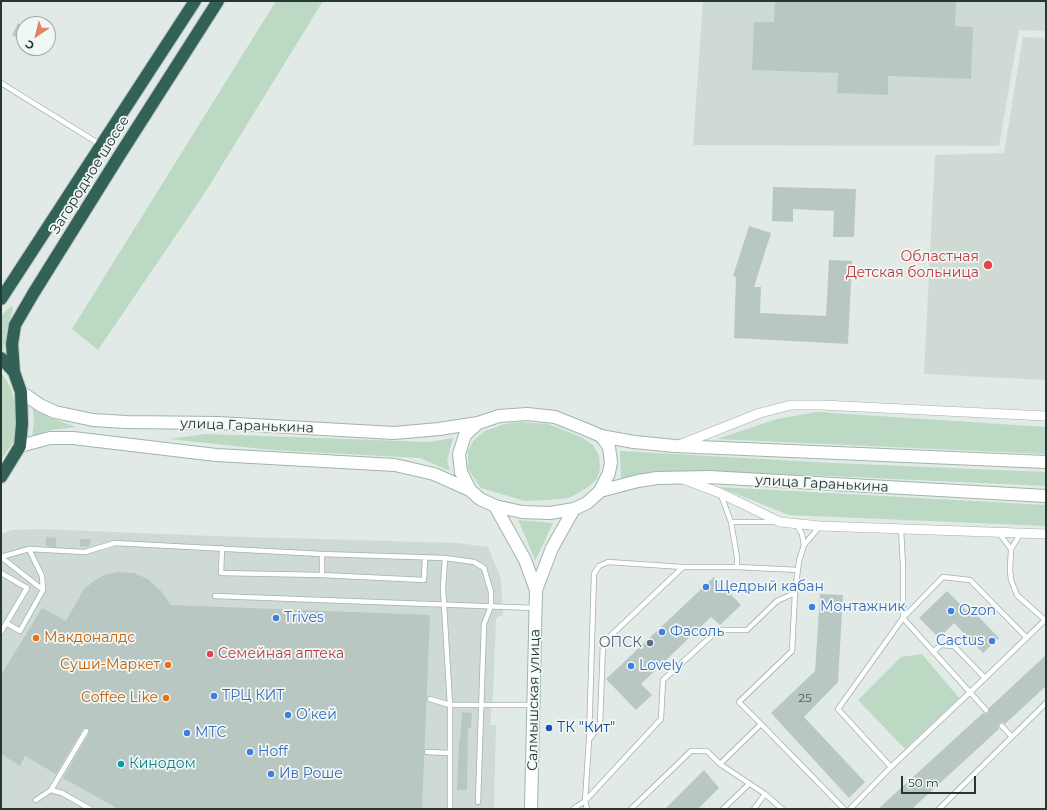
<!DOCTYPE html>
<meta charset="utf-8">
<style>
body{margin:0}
#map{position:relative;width:1047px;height:810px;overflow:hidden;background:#e1eae6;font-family:Montserrat,sans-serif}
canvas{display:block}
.frame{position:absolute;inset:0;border:2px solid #233932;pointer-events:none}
.north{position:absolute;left:16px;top:16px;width:40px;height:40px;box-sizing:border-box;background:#f1f7f4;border:1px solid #9faba6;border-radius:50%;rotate:215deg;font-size:11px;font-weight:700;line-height:16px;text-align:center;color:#233932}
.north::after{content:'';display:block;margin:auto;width:14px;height:18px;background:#e48264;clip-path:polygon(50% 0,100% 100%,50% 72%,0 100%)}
.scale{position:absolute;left:901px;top:776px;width:75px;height:18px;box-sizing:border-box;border:2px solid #233932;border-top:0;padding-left:5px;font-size:12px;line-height:14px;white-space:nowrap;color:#233932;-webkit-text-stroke:3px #f1f7f4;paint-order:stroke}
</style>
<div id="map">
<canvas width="1047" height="810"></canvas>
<div class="frame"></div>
<div class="north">С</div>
<div class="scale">50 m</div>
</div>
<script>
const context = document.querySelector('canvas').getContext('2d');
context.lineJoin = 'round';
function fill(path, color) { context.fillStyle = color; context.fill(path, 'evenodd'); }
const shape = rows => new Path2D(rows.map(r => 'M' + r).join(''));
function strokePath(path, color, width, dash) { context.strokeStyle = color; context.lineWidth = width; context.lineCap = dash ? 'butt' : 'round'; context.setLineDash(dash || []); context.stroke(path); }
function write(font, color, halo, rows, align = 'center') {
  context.font = font + ' Montserrat,sans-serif'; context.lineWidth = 3.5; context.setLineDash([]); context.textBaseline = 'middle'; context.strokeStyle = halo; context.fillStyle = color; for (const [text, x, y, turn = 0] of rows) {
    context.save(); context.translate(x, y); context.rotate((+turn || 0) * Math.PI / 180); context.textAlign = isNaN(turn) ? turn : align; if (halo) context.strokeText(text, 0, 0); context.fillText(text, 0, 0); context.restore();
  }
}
fill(shape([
 [703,1,1046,1,1046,31,1019,30,999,146,693,145],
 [1023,37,1046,38,1046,380,924,374,935,155,1004,153],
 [41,529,212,536,458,543,488,547,501,579,503,615,500,616,496,619,493,695,490,725,496,725,494,809,1,809,1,534,12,530]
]), '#cfdad5');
fill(shape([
 [276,1,323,1,206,191,98,350,72,329],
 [11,306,13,308,3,352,1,351,1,316],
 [1,372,11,388,17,412,14,441,1,460],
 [33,409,53,419,76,427,51,430,32,437,34,422],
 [817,412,1046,427,1046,454,717,439,777,419],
 [521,422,548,424,581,437,593,445,599,456,600,468,597,479,588,487,569,498,546,500,525,501,481,488,468,469,468,451,474,440,485,431,504,424],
 [206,434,429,442,453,438,447,461,450,471,420,458,272,450,169,439],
 [620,451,833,463,1046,472,1046,486,830,476,657,471,621,478],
 [719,487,1046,505,1046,526,789,515],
 [518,520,553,523,535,561,526,538],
 [922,654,959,698,905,749,858,700,901,657]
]), '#bcd9c3');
fill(shape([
 [775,1,956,1,955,26,973,27,971,79,888,76,888,95,837,93,838,73,752,70,754,22,774,22],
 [18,23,24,27,24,42,12,35],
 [773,187,856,189,854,237,833,237,834,211,793,209,793,222,772,221],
 [749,226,771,233,754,287,761,287,760,313,826,316,829,260,852,261,848,344,734,338,736,277,733,276],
 [46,537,56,538,56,547,46,546],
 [80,539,91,539,90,546,80,547],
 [118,572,134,573,148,579,161,591,171,605,430,615,422,809,118,809,63,778,89,733,89,730,88,728,83,729,56,774,25,756,20,766,1,754,1,675,42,608,66,621,84,589,94,581,104,575],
 [714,577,741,605,720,625,711,617,641,684,652,695,636,710,606,679],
 [947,591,967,611,970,608,999,638,983,653,954,623,939,638,919,618],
 [820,594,843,595,838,682,804,717,865,782,849,798,771,713,815,671],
 [1046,655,1046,686,1005,724,1002,722,999,724,998,726,999,729,914,807,912,809,878,809,983,713,986,714,989,712,989,708],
 [462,712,472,713,471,728,468,728,467,790,457,790,459,740,460,740],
 [704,770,719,788,698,809,665,809]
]), '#b9c7c2');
const lane = shape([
 [1,83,101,145],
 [731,522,775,522],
 [796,524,802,534,804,545],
 [999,533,1011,549],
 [1021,533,1011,549,1010,570,1011,580,1017,595,1046,621],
 [222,548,221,573,322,575,424,580,425,557],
 [1,557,29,549,85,552,115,543,322,554,445,558,443,588,450,705,450,809],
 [1,557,43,590],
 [445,558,474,562,484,568,491,592,491,606,484,624,478,802],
 [737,567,798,570],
 [1,573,27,588,1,632],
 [322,575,322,554],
 [215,596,535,608],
 [6,623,20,631,43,590,42,576,29,549],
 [933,652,941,645,954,646,985,678],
 [430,699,450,705,533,705],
 [986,710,903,618,943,577,970,580,1027,638],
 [761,724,739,702,792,651,795,593,799,561,804,545,820,526],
 [1002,726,1012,737],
 [589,740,600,725,603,643,683,567],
 [427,752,450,753],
 [720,764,761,724,844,809],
 [891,767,838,709,903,618,903,566,901,529],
 [51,790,86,731],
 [36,800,51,790,62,793,90,809],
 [573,809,585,801,661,719,663,680,718,630,747,630,777,601,795,593],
 [587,809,585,801,589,740,594,574,599,566,608,562,683,567,737,567,737,557,731,522,721,495],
 [631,809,691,751,707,751,720,764,765,794,782,809],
 [723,809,749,784],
 [754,809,765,794],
 [850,809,891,767,985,678,1046,619],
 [939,809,1046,703]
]);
const street = shape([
 [679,445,760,413,791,405,822,405,1046,416],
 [683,479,720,493,780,522,820,526,1046,534]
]);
const secondary = shape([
 [21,392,40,405,55,412,93,420,126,422,218,423,394,433,439,429,478,423],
 [527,414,555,417,585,429,601,436,609,447,611,462,609,473,600,491,587,503,574,509,550,513,522,512,495,506,480,499,470,490,461,472,459,454,465,435,478,423,499,416,527,414],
 [601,436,634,442,675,446,1046,462],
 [20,446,50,438,73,438,216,455,395,465,434,474,470,490],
 [600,491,638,481,657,478,709,477,1046,496],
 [495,506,525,560,536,590],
 [531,809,536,590,552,548,574,509]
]);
const highway = shape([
 [1,299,195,1],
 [1,358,14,372],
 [1,477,20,446,22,424,21,392,14,372,12,344,15,325,33,294,119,156,218,1]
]);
strokePath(lane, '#a4b1ac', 6);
strokePath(street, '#a4b1ac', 10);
strokePath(secondary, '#a1b4ad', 14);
strokePath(highway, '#bdc4c2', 14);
strokePath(lane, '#fff', 4.5);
strokePath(street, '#fff', 9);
strokePath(secondary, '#fff', 12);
strokePath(highway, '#326257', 12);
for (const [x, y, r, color] of [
 [988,265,5,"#e0444e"],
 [706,587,4,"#3f7fe0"],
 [812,607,4,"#3f7fe0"],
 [951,611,4,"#3f7fe0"],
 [276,618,4,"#3f7fe0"],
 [662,632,4,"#3f7fe0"],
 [36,638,4,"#e8710a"],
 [992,641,4,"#3f7fe0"],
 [650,643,4,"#5c6f8a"],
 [210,654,4,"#e0444e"],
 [168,665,4,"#e8710a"],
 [631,666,4,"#3f7fe0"],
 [214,696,4,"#3f7fe0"],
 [166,698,4,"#e8710a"],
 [288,715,4,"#3f7fe0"],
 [549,728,4,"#1a4fb4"],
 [187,733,4,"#3f7fe0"],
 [250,752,4,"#3f7fe0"],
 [121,764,4,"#0f9aa8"],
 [271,774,4,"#3f7fe0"]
]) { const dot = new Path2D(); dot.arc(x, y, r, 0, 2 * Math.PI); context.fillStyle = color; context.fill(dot); strokePath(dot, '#f1f7f4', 1.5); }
write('12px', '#485c56', null, [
 ["25",805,698]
]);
write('14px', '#233932', '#f1f7f4', [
 ["Загородное шоссе",90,175,-58],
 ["улица Гаранькина",247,426,2],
 ["улица Гаранькина",822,484,3],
 ["Салмышская улица",534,700,-89]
]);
write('14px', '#be3a42', '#f1f7f4', [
 ["Областная",979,257],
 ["Детская больница",979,273],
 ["Семейная аптека",218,654,"left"]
], 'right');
write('14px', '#366cbe', '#f1f7f4', [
 ["Щедрый кабан",714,587],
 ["Монтажник",820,607],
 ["Ozon",959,611],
 ["Trives",284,618],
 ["Фасоль",670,632],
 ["Cactus",984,641,"right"],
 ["Lovely",639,666],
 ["ТРЦ КИТ",222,696],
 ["О’кей",296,715],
 ["МТС",195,733],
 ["Hoff",258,752],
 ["Ив Роше",279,774]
], 'left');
write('14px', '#c56008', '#f1f7f4', [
 ["Макдоналдс",44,638,"left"],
 ["Суши-Маркет",160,665],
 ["Coffee Like",158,698]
], 'right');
write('14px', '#4e5e75', '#f1f7f4', [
 ["ОПСК",642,643]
], 'right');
write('14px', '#164399', '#f1f7f4', [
 ["ТК \"Кит\"",557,728]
], 'left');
write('14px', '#0d838f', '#f1f7f4', [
 ["Кинодом",129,764]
], 'left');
</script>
